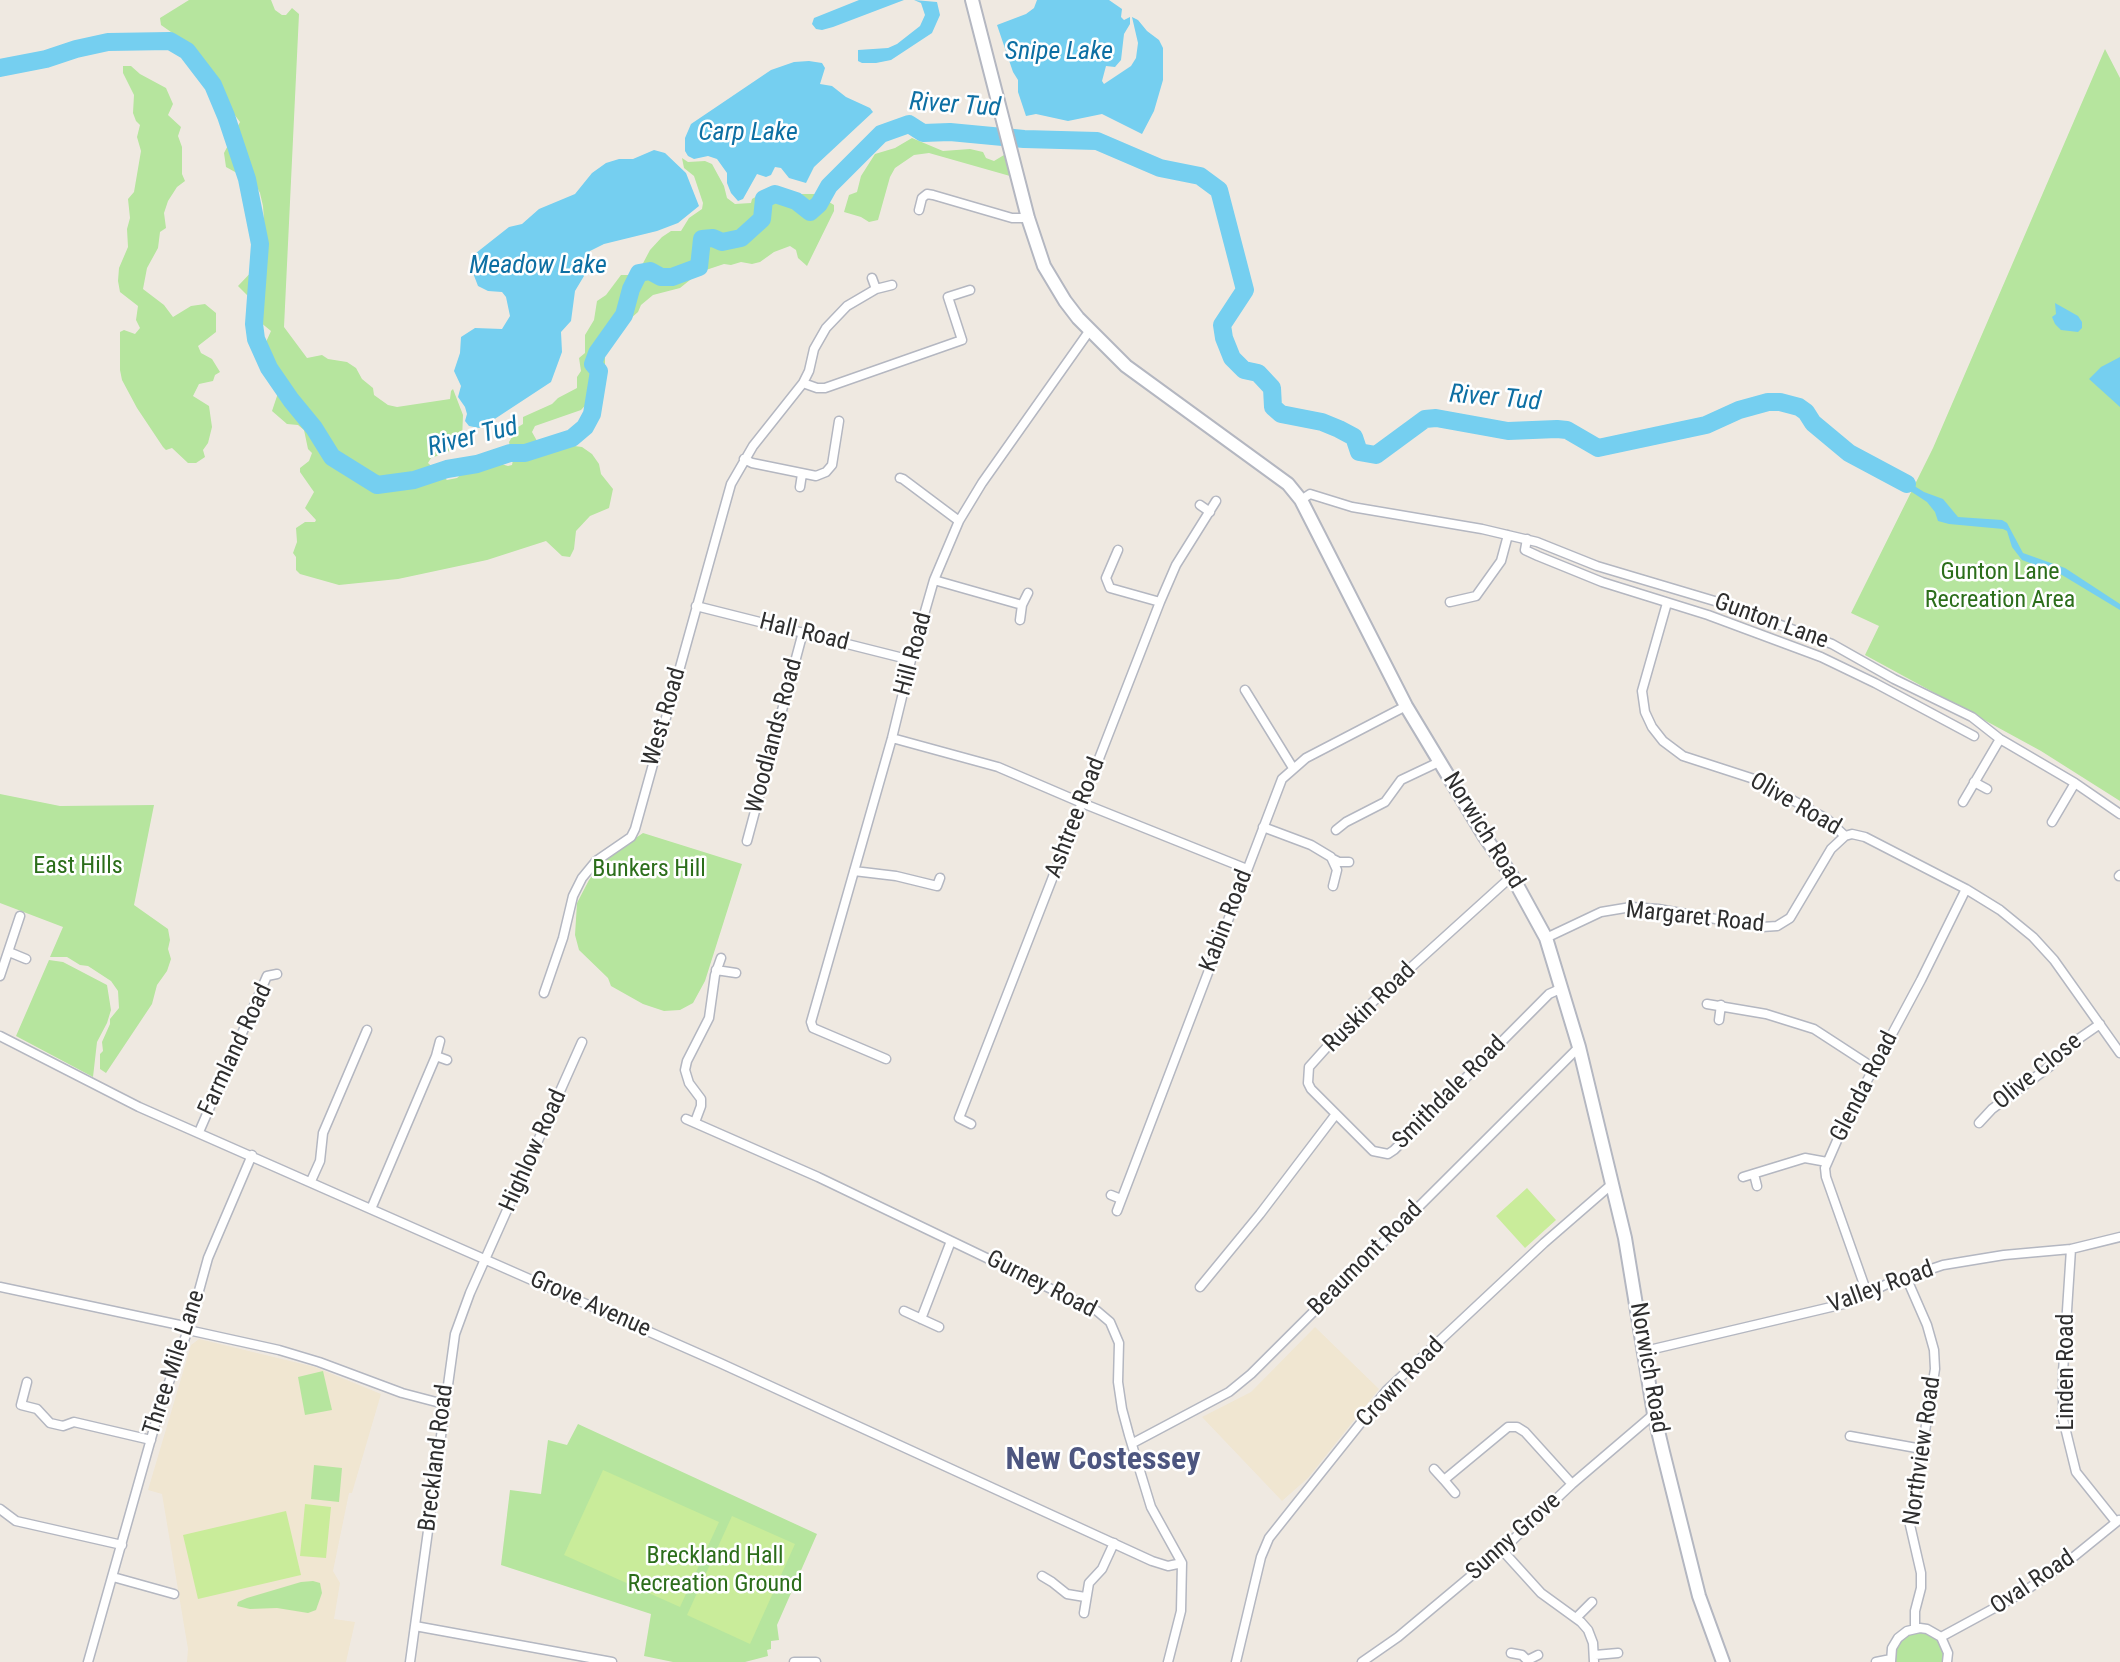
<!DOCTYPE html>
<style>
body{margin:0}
canvas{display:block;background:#efe9e1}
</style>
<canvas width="2120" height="1662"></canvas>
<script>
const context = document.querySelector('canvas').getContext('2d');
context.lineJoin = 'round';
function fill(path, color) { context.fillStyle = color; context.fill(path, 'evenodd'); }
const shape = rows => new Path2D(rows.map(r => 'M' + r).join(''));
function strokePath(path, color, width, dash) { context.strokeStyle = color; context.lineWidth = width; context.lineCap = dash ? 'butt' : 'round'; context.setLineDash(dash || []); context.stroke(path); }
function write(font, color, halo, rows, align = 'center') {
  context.font = font + ' "Roboto Condensed",sans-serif'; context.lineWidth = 5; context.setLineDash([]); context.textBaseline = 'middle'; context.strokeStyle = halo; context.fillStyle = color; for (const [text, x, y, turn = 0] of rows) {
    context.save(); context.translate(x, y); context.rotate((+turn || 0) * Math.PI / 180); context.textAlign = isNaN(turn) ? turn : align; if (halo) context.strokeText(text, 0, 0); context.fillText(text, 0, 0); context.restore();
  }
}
fill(shape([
 [1315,1327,1379,1389,1308,1478,1282,1501,1202,1417,1251,1392],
 [199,1339,315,1367,381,1394,352,1493,349,1493,333,1571,340,1583,334,1619,355,1622,346,1662,187,1662,188,1649,162,1494,148,1490,191,1345]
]), '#f0e6d1');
fill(shape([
 [189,0,271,0,275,10,282,15,286,15,292,8,299,14,284,327,307,358,322,355,328,359,347,362,356,368,362,379,373,388,374,395,388,405,397,407,450,399,451,391,453,389,463,415,462,440,454,444,448,452,431,458,428,463,447,480,457,478,467,469,480,467,491,461,508,466,512,465,513,460,509,442,518,427,523,424,523,417,552,404,558,398,577,388,577,377,581,371,579,358,585,353,585,335,594,320,597,301,606,295,621,275,629,275,641,267,650,250,662,237,671,231,681,231,689,218,702,209,703,203,694,176,684,168,682,158,688,162,705,161,712,164,724,186,727,198,735,204,751,203,752,199,766,191,777,194,816,194,834,205,834,211,807,266,798,258,796,250,790,246,774,252,760,262,752,264,741,262,731,265,724,264,700,272,680,288,653,295,641,305,638,312,630,319,612,327,605,334,605,384,581,410,535,426,532,432,537,441,582,447,592,454,599,464,601,474,613,489,609,508,590,516,576,531,574,549,570,557,562,556,546,541,487,560,398,579,339,585,300,574,296,570,296,557,293,553,297,542,296,528,305,522,315,522,316,520,305,508,314,492,300,472,300,468,309,461,312,453,308,449,304,430,298,425,287,424,272,411,279,390,281,372,271,358,266,342,271,331,260,322,259,315,248,296,238,286,257,266,266,247,263,206,260,193,255,183,226,167,224,153,240,122,224,101,217,80,210,73,191,46,161,25,160,18],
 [2105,49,2120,78,2120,801,2041,751,1865,655,1879,626,1851,613,1933,448],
 [123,66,131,66,140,74,166,88,173,104,168,115,181,127,178,136,182,147,182,174,185,181,177,187,168,201,164,213,166,228,160,232,158,248,147,268,143,289,164,305,173,317,191,306,205,304,216,313,216,332,198,346,201,353,212,359,220,372,215,375,213,381,199,384,193,396,209,406,212,427,208,443,203,450,205,457,196,463,188,463,172,448,166,450,163,447,137,408,122,380,120,370,120,332,124,330,135,334,140,328,136,320,138,306,120,292,118,281,119,268,128,247,127,229,130,218,128,199,134,192,141,151,137,137,140,125,136,121,133,113,134,95,123,73],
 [912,138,943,151,970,149,983,152,986,158,994,161,1004,155,1010,176,929,153,914,155,895,168,890,177,878,220,869,222,861,217,844,212,849,195,857,192,861,176,875,154,895,148],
 [0,794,60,806,154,805,134,905,168,929,170,940,168,949,171,959,167,971,157,985,152,1004,106,1073,100,1069,100,1054,103,1051,102,1042,110,1024,110,1019,119,1008,118,991,111,981,88,966,80,965,67,957,50,957,63,927,0,903],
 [643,833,742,864,705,981,693,1003,680,1010,664,1011,643,1004,611,986,608,978,579,950,575,935,577,903,589,880,605,859],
 [49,960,63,962,107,985,111,1010,107,1023,97,1042,93,1077,16,1036],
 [323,1371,332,1410,305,1415,298,1377],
 [578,1424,817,1534,777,1625,779,1640,771,1641,771,1649,767,1650,768,1656,745,1662,673,1662,644,1656,651,1614,501,1565,510,1490,541,1494,548,1440,567,1445],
 [314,1465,342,1468,339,1502,311,1499],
 [313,1581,320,1583,322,1593,316,1610,308,1613,277,1608,250,1609,237,1606,238,1602,247,1598,301,1582],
 [1919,1632,1927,1633,1939,1642,1943,1649,1943,1662,1896,1662,1896,1649,1900,1642,1912,1633]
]), '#b6e59e');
fill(shape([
 [1527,1188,1556,1220,1525,1248,1496,1216],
 [603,1470,719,1522,680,1607,564,1555],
 [305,1504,331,1507,326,1558,300,1556],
 [286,1511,301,1575,198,1599,183,1535],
 [732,1516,795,1544,750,1644,687,1615]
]), '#c9ec9a');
fill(shape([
 [859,0,904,0,833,27,822,30,816,29,812,24,814,18],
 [914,0,937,2,940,15,932,33,891,60,876,63,862,63,858,61,858,50,888,48,897,44,920,26,925,15,921,3],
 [1037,0,1109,0,1122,9,1121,17,1124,20,1130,17,1130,24,1124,34,1121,60,1115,67,1106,66,1102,81,1104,84,1131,66,1136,58,1138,43,1132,17,1138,20,1147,31,1159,40,1163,48,1163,80,1154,111,1142,134,1102,114,1068,121,1036,114,1026,116,1018,92,1018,80,1013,72,997,25,1026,14,1034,8],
 [809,61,822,63,825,68,820,84,832,86,846,97,870,108,873,112,814,167,806,183,789,178,781,168,775,167,771,175,766,177,757,174,743,199,738,201,731,193,727,183,727,173,717,159,708,156,694,159,688,156,685,151,685,138,691,124,771,70,794,62],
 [654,150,665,153,686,173,699,206,678,223,657,231,604,244,590,251,586,259,584,276,575,291,571,321,561,332,562,352,551,382,484,426,479,428,469,426,465,421,467,414,465,407,458,397,461,386,454,371,460,353,461,337,475,328,502,329,510,316,506,297,502,292,488,291,478,286,473,273,476,253,509,227,522,224,539,209,575,194,592,173,606,163,619,159,633,159],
 [2055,303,2078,316,2082,322,2082,328,2078,332,2061,330,2055,324,2052,317,2056,314],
 [2120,357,2120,407,2089,379,2101,367],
 [1886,472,1895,474,1924,492,1943,499,1958,517,2002,520,2007,523,2023,553,2065,568,2120,604,2120,610,2062,575,2022,560,2012,547,2007,531,2003,529,1949,524,1938,521,1935,512,1927,502,1892,479]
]), '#75cff0');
strokePath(shape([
 [0,68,46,59,76,49,108,42,170,41,187,51,213,85,226,116,247,179,260,244,254,324,256,339,269,368,291,400,314,428,332,457,377,485,414,480,447,469,477,464,510,453,525,453,572,438,585,427,592,414,599,371,593,364,597,353,624,315,631,289,639,273,650,271,661,277,672,277,699,267,702,239,713,238,722,242,741,238,762,219,764,199,775,194,796,201,810,212,819,204,829,186,881,134,909,124,923,133,950,132,1024,139,1097,141,1160,168,1200,176,1219,190,1245,290,1222,325,1224,338,1232,358,1244,370,1258,373,1272,388,1273,407,1281,414,1322,422,1339,429,1354,437,1359,452,1376,455,1425,419,1436,418,1508,431,1557,429,1567,430,1598,448,1706,425,1739,410,1768,402,1780,402,1799,407,1806,412,1813,423,1849,453,1907,484]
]), '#75cff0', 18);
const street = shape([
 [919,210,922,198,927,194,933,195,1012,218,1028,218],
 [872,278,876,289],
 [803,383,817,388,825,388,962,340,948,297,970,290],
 [744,459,752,463,816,476,826,472,832,465,839,421],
 [900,478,903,479,959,521],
 [800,487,802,474],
 [1301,500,1310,494,1352,507,1482,529,1537,542,1597,566,1718,602,1832,644,1894,679,1972,717,2000,739,2075,783,2120,814],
 [1200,505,1210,512],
 [1527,539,1525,550,1538,556,1602,582,1708,615,1821,657,1875,683,1974,736],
 [1118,550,1106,578,1110,588,1160,602],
 [934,580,1022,605,1028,593],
 [1450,602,1476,596,1501,561,1508,535],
 [1667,603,1642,691,1645,712,1652,727,1663,741,1683,756,1754,779,1827,819,1845,836,1852,834,1865,837,1966,889,2000,910,2033,937,2054,960,2120,1053],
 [696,606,911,660],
 [1020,620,1022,605],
 [1245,690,1293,768],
 [892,738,998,767,1082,803,1247,869],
 [1974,782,1987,789],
 [1963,802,2000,739],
 [2052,822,2075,783],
 [1263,827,1311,845,1331,857,1337,870,1333,886],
 [1336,830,1346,822,1385,802,1401,780,1439,762],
 [747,841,803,632],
 [1333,859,1339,862,1349,862],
 [854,871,896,876,937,886,940,878],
 [1512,876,1344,1028,1309,1067,1308,1083,1311,1089,1373,1151,1388,1154,1394,1150,1549,994,1562,988],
 [2119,876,2120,875],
 [1546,938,1601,912,1631,907,1658,909,1762,927,1777,926,1790,918,1831,849,1845,836],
 [9,952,26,959],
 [716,970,736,973],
 [0,976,20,916],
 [544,993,563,938,573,896,582,878,596,861,631,837,635,829,731,484,753,446,803,383,809,371,814,349,826,328,847,306,876,289,892,285],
 [1707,1004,1766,1014,1814,1029,1874,1068],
 [1719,1020,1721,1005],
 [0,1036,139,1107,720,1363,1152,1561,1168,1566,1182,1563],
 [436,1056,447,1060],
 [886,1059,813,1028,811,1022,892,738,911,660,934,580,959,521,982,483,1090,330],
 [686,1119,818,1177,1097,1311,1110,1322,1119,1343,1118,1382,1122,1409,1129,1435,1151,1507,1182,1563,1181,1611,1168,1662],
 [695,1122,701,1106,701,1099,689,1083,685,1070,687,1061,709,1018,715,975,721,958],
 [1979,1123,1992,1109,2049,1067,2074,1042,2100,1024],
 [971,1124,959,1118,1160,602,1176,565,1216,501],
 [199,1132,267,976,277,974],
 [1754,1174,1757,1186],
 [1743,1177,1805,1158,1827,1162],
 [311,1181,320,1161,323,1133,367,1030],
 [1111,1195,1121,1199],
 [371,1209,436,1056,440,1041],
 [1117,1211,1282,779,1306,758,1406,706],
 [2071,1249,2063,1372,2063,1419,2076,1472,2116,1522],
 [1906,1277,1927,1325,1934,1350,1935,1369,1910,1525,1921,1573,1921,1588,1915,1611,1915,1628],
 [0,1287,189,1327],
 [1200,1287,1260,1214,1336,1114],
 [1867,1293,1826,1177,1825,1168,1846,1120,1921,980,1966,889],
 [904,1311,939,1327],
 [921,1319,951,1241],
 [188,1330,279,1350,319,1362,402,1393,444,1404],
 [1645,1351,1848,1303,1887,1284,1943,1265,2004,1255,2071,1249,2120,1237],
 [27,1382,21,1405,37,1409,50,1423,63,1426,74,1422,151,1440],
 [1850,1436,1922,1449],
 [1133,1443,1229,1392,1251,1374,1579,1047],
 [1434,1469,1444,1480],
 [1455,1493,1444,1480,1508,1427,1517,1427,1525,1432,1572,1484],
 [0,1509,16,1521,122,1545],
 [1502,1550,1541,1593,1581,1622,1588,1630,1593,1643,1594,1662],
 [1042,1576,1052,1582,1067,1594,1085,1597],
 [113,1577,174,1594],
 [1084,1613,1089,1583,1102,1569,1114,1543],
 [1576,1618,1592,1602],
 [415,1626,612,1662],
 [1941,1637,2022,1593,2071,1559,2119,1520],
 [1511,1653,1522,1655,1529,1662],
 [1595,1655,1618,1653],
 [1528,1660,1538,1655],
 [88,1662,160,1407,189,1327,208,1258,252,1155],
 [410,1662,455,1334,470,1293,582,1042],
 [794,1662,816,1662],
 [1236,1662,1261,1557,1269,1538,1296,1504,1387,1390,1544,1243,1612,1184],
 [1362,1662,1398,1637,1502,1550,1572,1484,1654,1414],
 [1876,1662,1891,1659],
 [1891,1662,1892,1648,1898,1638,1907,1631,1920,1628,1927,1629,1941,1637,1948,1653,1947,1662]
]);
const secondary = shape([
 [972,0,1028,218,1044,266,1065,301,1078,318,1126,366,1288,484,1301,500,1406,706,1485,837,1512,876,1546,938,1579,1047,1625,1238,1654,1414,1663,1452,1699,1596,1723,1662]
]);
strokePath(street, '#b4b7c1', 11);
strokePath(secondary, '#b4b7c1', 16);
strokePath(street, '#fff', 8);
strokePath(secondary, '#fff', 12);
write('24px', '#2c6e1b', '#fff', [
 ["Gunton Lane",2000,573],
 ["Recreation Area",2000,601],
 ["East Hills",78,867],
 ["Bunkers Hill",649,870],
 ["Breckland Hall",715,1557],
 ["Recreation Ground",715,1585]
]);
write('24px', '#2e2e2e', '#fff', [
 ["Gunton Lane",1771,622,20],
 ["Hall Road",804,633,14],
 ["Hill Road",914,654,-75],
 ["West Road",665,717,-74],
 ["Woodlands Road",775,736,-75],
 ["Olive Road",1795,805,30],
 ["Ashtree Road",1076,818,-69],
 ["Norwich Road",1483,831,58],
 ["Margaret Road",1695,918,6],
 ["Kabin Road",1227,921,-69],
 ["Ruskin Road",1370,1008,-44],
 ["Farmland Road",236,1050,-65],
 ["Olive Close",2038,1072,-39],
 ["Glenda Road",1865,1087,-63],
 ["Smithdale Road",1450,1093,-45],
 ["Highlow Road",534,1151,-66],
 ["Beaumont Road",1366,1259,-45],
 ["Gurney Road",1041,1285,27],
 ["Valley Road",1881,1288,-20],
 ["Grove Avenue",590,1305,24],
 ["Three Mile Lane",175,1363,-72],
 ["Norwich Road",1648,1368,80],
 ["Linden Road",2067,1372,-90],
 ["Crown Road",1401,1383,-46],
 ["Northview Road",1923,1451,-82],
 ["Breckland Road",437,1458,-83],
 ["Sunny Grove",1514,1537,-42],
 ["Oval Road",2033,1583,-34]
]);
write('italic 26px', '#0d6fa3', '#fff', [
 ["Snipe Lake",1059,52],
 ["River Tud",955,106,4],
 ["Carp Lake",748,133],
 ["Meadow Lake",538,266],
 ["River Tud",1495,399,5],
 ["River Tud",473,438,-14]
]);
write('bold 32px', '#4d5680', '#fff', [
 ["New Costessey",1103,1461]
]);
</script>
